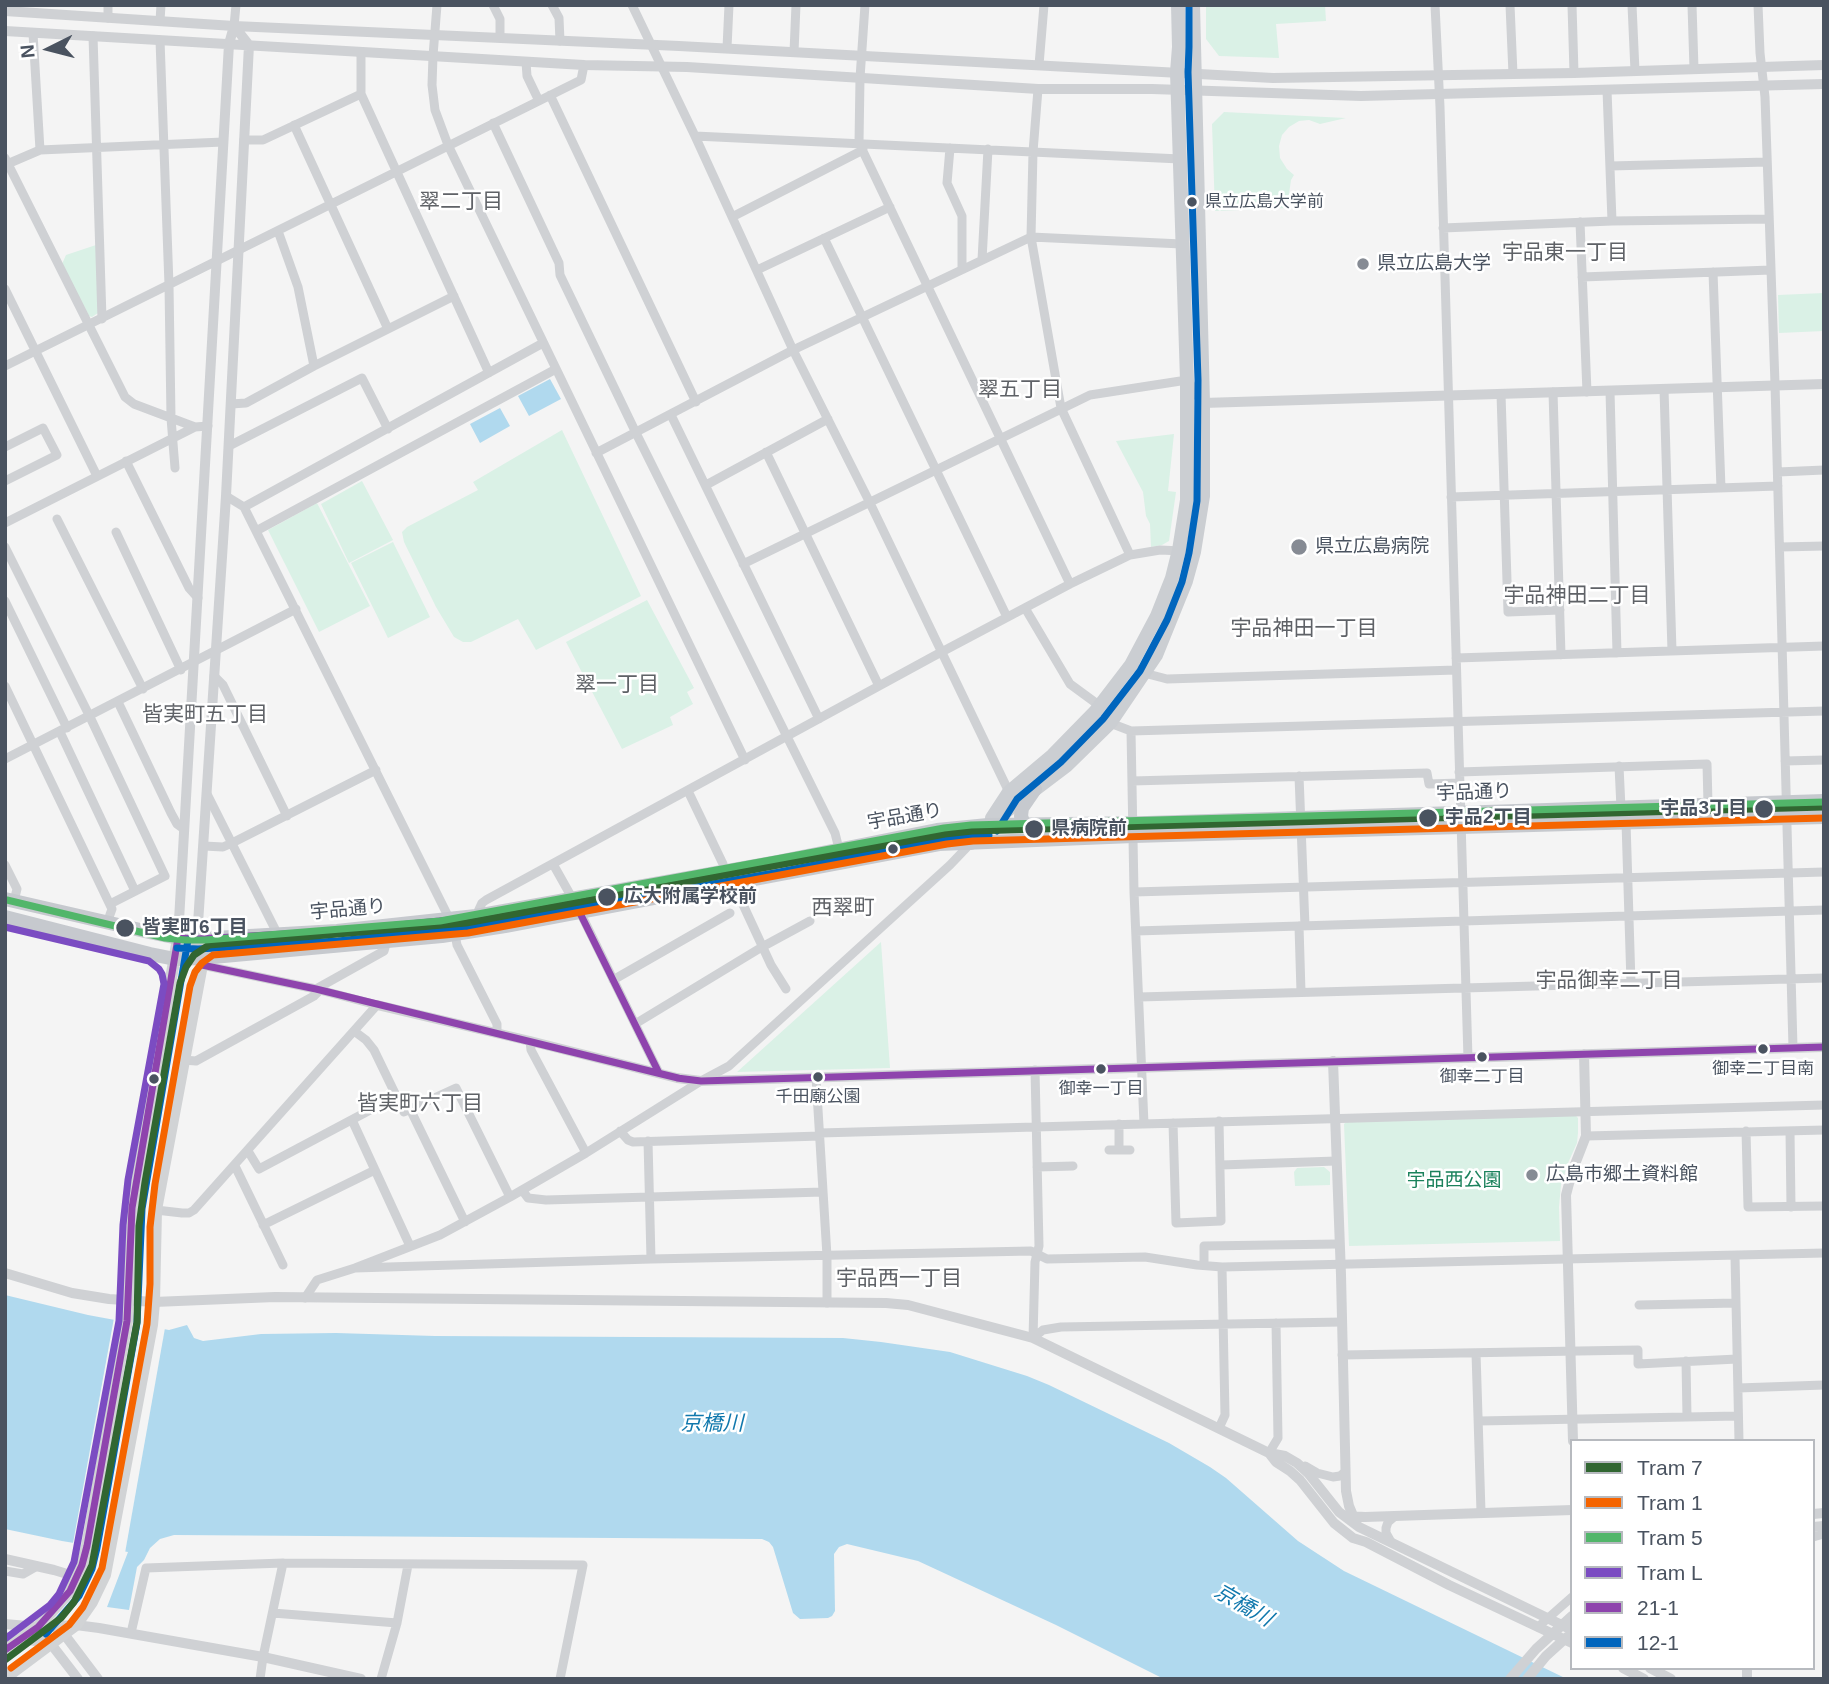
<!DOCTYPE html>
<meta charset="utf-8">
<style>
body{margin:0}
#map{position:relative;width:1829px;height:1684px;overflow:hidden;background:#f4f4f4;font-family:Helvetica,sans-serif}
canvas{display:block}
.frame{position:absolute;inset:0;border:7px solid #4a5360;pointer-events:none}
.legend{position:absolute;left:1570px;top:1439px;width:245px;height:231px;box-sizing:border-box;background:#fff;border:2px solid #b7babf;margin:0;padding:9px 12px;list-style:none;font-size:21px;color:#4a5360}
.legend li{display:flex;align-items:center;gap:14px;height:35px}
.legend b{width:35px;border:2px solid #b7babf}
.north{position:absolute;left:14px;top:14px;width:70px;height:70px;-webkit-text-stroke:5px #fff;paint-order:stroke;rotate:264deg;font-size:19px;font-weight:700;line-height:28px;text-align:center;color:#4a5360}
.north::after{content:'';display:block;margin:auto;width:24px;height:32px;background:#4a5360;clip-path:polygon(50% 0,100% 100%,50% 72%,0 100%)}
</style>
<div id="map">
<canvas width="1829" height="1684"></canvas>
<div class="frame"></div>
<ul class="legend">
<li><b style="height:9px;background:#316631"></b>Tram 7</li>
<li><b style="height:9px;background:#f56400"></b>Tram 1</li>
<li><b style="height:9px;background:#52b66a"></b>Tram 5</li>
<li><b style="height:9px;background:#7b4cc2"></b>Tram L</li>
<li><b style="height:9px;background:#8e44ad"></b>21-1</li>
<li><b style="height:9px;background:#0065bd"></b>12-1</li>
</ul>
<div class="north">N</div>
</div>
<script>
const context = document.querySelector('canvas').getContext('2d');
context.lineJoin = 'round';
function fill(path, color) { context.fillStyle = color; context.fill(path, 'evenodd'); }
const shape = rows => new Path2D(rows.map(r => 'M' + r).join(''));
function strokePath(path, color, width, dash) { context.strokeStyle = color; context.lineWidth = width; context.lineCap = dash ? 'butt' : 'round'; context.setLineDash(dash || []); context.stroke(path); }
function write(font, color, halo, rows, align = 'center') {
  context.font = font + ' Helvetica,"Noto Sans JP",sans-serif'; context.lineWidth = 5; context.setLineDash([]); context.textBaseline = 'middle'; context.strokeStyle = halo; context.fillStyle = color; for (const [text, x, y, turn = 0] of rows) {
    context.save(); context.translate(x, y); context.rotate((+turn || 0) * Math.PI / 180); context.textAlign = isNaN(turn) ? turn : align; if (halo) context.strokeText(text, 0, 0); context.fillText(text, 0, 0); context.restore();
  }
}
fill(shape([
 [1206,5,1325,5,1326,21,1276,24,1279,58,1219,56,1206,39],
 [1224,112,1346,118,1320,124,1309,120,1299,121,1289,127,1282,135,1279,146,1280,158,1287,169,1294,175,1291,180,1287,208,1215,211,1212,124],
 [96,245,98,313,92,317,89,316,62,264,66,255],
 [1824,293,1824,331,1779,333,1778,295],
 [562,430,641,596,536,650,518,619,471,642,463,642,454,637,436,607,404,542,402,532,407,527,478,490,473,482],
 [1174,434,1168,491,1176,492,1169,541,1162,545,1151,547,1150,524,1146,516,1143,492,1116,441],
 [362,481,393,540,349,563,321,504],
 [317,503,370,606,319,632,268,530],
 [393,542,430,617,388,638,351,563],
 [647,600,694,688,687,692,693,704,670,717,673,725,622,749,566,642],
 [881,942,890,1068,737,1072],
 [1574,1114,1578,1118,1578,1133,1577,1143,1568,1163,1561,1185,1559,1207,1560,1241,1349,1246,1344,1124,1347,1121],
 [1324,1167,1330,1172,1330,1185,1295,1186,1294,1172,1297,1168]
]), '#daf1e6');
fill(shape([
 [550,379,561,399,529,416,518,396],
 [500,408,510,426,480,443,470,424],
 [5,1295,88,1315,169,1330,187,1325,194,1338,203,1341,261,1334,336,1333,435,1336,843,1338,881,1342,950,1352,1027,1376,1049,1385,1169,1443,1210,1467,1226,1478,1298,1541,1344,1571,1567,1679,1164,1679,1056,1625,918,1561,847,1544,839,1547,834,1554,835,1611,832,1616,828,1618,800,1619,793,1613,773,1547,769,1542,762,1539,174,1535,160,1539,150,1548,144,1560,137,1567,129,1610,107,1607,128,1552,62,1541,5,1529]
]), '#b0d9ee');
fill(shape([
 [114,1318,165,1328,125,1553,73,1543]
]), '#f4f4f4');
strokePath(shape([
 [437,5,433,56,432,85,435,110,448,145,745,760],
 [493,5,500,19,500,38],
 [552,5,559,18,560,41],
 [632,5,695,136,793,350,869,501,1009,792],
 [865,5,860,78,859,143,1070,584],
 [1435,5,1440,107,1468,1058],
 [1510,5,1513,74],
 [1572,5,1574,73],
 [1632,5,1635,71],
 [1692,5,1694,69],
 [1758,5,1760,53,1765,97,1775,384,1793,1047],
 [108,18,108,5],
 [160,21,161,5],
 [234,26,236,5],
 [33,33,40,150],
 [93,36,102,319],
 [160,40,169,285,171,418,175,468],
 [727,48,729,5],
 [361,52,361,94,489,373],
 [794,52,796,5],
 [526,62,527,76,539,101],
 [1039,65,1044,5],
 [1038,89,1033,152,1031,237,1061,408,1130,555],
 [1607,90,1612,221],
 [550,95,696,402],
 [493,123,559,263,560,275,636,433,835,833,839,849],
 [294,125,388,329],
 [695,136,1180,159],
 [244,140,263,140,361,94],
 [950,148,947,183,962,216,962,269],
 [5,158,125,397,134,404,195,427,208,426],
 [5,165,40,150,223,142],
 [1610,166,1767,162],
 [732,217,863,150],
 [1580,222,1587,392],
 [1443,228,1612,221,1769,219],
 [278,231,298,287,314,366],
 [824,238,1007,617],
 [982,260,988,149],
 [757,270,890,207],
 [1713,272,1721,488],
 [1582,277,1771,270],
 [5,289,97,476],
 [5,366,581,80,584,65],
 [1664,389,1672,651],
 [1610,391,1617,653],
 [1553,392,1561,655],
 [1501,394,1508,612,1560,610],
 [231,404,246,403,314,366,454,296],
 [671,415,819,719],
 [229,446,362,378,388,429],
 [5,447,43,428,57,455,5,481],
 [766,452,879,686],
 [596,453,793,350,1031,237,1182,244],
 [126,461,189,588,198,598],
 [1778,472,1824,470],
 [706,485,828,419],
 [226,496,244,507,450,920],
 [1451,497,1778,486],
 [244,507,543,343],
 [57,519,143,689],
 [5,523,195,427],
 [256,531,556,369],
 [116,532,181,670],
 [5,547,90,717,165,876,110,904],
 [1780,547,1824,546],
 [743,564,1090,395,1187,380],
 [5,601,67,728],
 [1025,608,1070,684,1100,706],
 [1456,658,1824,646],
 [1131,665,1144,673,1167,679,1456,670],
 [214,676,223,685,287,816],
 [5,686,112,909,107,923],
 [118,702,171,813,177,824,184,829],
 [1110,723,1131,731,1824,711],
 [1131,731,1134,892,1144,1124],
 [60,732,135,891],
 [5,759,296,609],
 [1785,761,1824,760],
 [1619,766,1621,808],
 [1459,772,1707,764,1708,804],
 [1299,776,1305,926],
 [1132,781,1427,773,1429,784,1460,783],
 [688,791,723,864,724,871],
 [207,794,278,935],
 [1626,822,1631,983],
 [204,846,223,847,232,843,376,770],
 [553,864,580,912,659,1073],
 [5,865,17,889,14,901],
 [733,883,771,965,786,989],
 [1134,892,1824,872],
 [476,916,482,903,486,900,934,656,1070,584,1130,555,1160,550,1182,551],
 [1299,926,1301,992],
 [1136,931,1824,910],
 [455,934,457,945,497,1024,497,1033],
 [613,980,730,913],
 [316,989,384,951,387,940],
 [1139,997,1824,978],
 [635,1024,762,947,810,921],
 [354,1031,366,1040,374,1050,404,1112,456,1088,510,1197],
 [530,1041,531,1050,586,1153],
 [183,1060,196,1061,314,996,320,990],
 [816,1077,827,1256,827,1303],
 [410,1109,465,1222],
 [352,1120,410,1246],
 [1173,1123,1176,1223,1221,1221,1219,1121],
 [1119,1124,1119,1150],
 [620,1131,628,1140,633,1142,820,1136],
 [1746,1131,1748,1207,1824,1206],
 [1790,1131,1791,1207],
 [820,1133,1824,1105],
 [1586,1136,1824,1130],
 [648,1141,651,1259],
 [1109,1150,1130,1150],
 [248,1151,259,1169,372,1109],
 [1221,1165,1336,1161],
 [235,1166,283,1265],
 [1037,1167,1073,1166],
 [522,1190,528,1198,546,1200,823,1192],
 [156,1210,182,1213,189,1213,194,1210,377,1005,316,989,202,965],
 [263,1225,375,1170],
 [1735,1256,1739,1441],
 [1204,1265,1204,1246,1338,1244],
 [355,1268,651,1259,1031,1251,1047,1259,1145,1257,1197,1265,1222,1267,1824,1253],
 [305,1298,317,1280,355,1268,440,1235,510,1197,586,1153,701,1081,729,1066,950,865,971,843],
 [1639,1305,1736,1303],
 [1033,1338,1043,1330,1061,1327,1342,1322],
 [1033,1338,1035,1262,1039,1246,1035,1070],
 [1476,1353,1481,1512],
 [1342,1355,1638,1350,1638,1364,1737,1359],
 [1686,1361,1687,1417],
 [1738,1388,1824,1385],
 [1479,1421,1738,1416],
 [1219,1428,1225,1415,1222,1267],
 [1269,1453,1278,1438,1276,1323],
 [1305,1466,1317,1473,1333,1477,1340,1476,1345,1472],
 [1813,1537,1824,1534],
 [1391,1542,1386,1533,1386,1528,1388,1522,1395,1516],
 [5,1571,23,1574,37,1566],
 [273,1613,397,1623],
 [1538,1627,1572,1597],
 [131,1633,146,1568,283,1563,583,1565,560,1679],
 [260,1679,263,1657,283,1563],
 [381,1679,397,1623,408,1565]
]), '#cfd1d4', 9);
strokePath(shape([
 [5,11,234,26,679,46,1273,78,1574,73,1824,65],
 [5,31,584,65,687,67,1038,89,1152,89,1361,96,1824,84],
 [1187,380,1203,403,1824,384],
 [178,938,229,44,234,26],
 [197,939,226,496,249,45,234,26],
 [377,1005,530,1041,677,1078,701,1081,1824,1047],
 [1333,1061,1341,1275,1346,1491,1349,1506,1357,1525],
 [5,1273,72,1293,109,1299,154,1302,275,1297,886,1303,908,1305,1033,1338,1269,1453,1285,1456,1297,1463,1308,1473,1339,1512,1359,1527,1572,1630],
 [1573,1441,1566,1195,1572,1172,1586,1136,1584,1054],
 [1269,1453,1276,1462,1290,1471,1300,1480,1334,1523,1353,1538,1366,1542,1449,1585,1572,1643],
 [1813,1514,1824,1513],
 [1347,1516,1365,1517,1572,1510],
 [1813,1527,1824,1526],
 [5,1559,54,1570,77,1577],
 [5,1624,38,1627,76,1625,99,1628,263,1657,361,1679],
 [38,1627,78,1679],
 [58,1632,64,1634,98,1679],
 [5,1637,51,1643],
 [1623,1668,1644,1679],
 [1650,1668,1671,1679],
 [1747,1668,1747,1679],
 [1510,1679,1536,1649,1572,1616],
 [1527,1679,1546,1656,1567,1637]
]), '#cfd1d4', 10);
strokePath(shape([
 [5,1650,38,1627,70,1591,82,1565,87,1546,127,1321,132,1208,178,938],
 [5,1678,76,1625,92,1602,105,1575,152,1325,154,1302,156,1210,202,965,202,958,197,939]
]), '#d1d3d5', 12);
strokePath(shape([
 [992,818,1009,792,1053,755,1095,712,1131,665,1157,616,1172,578,1179,550,1187,500,1187,380,1177,72,1179,47,1178,5],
 [971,843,988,825,1066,766,1110,723,1156,655,1186,581,1194,552,1203,496,1203,403,1193,5]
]), '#cbced2', 14);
strokePath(shape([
 [1024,825,1021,816,1022,808,1035,789],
 [5,899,149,932,178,938,197,939,337,931,476,916,778,862,937,830,988,825,1147,823,1824,801],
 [5,917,150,954,175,959,202,958,442,936,505,926,939,844,1133,836,1824,817]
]), '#c6c9ce', 14);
strokePath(shape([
 [202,965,316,989,678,1078],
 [5,1650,38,1627,70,1591,82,1565,87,1546,127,1321,132,1208,178,938,197,939,337,931,450,920,573,899,659,1073,677,1078,701,1081,1824,1047]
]), '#8e44ad', 7);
strokePath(shape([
 [997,831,1017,799,1061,762,1103,719,1140,671,1167,620,1182,582,1189,553,1197,501,1198,380,1188,72,1189,47,1189,5],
 [177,948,198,949,338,941,477,926,780,872,939,840,989,835],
 [46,1634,79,1596,92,1569,97,1548,137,1323,142,1209,188,940]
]), '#0065bd', 7);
strokePath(shape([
 [5,1660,61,1618,74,1602,92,1565,137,1322,139,1226,145,1182,180,983,186,967,194,955,209,945,466,923,945,834,972,831,1824,807]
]), '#316631', 7);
strokePath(shape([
 [11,1668,69,1625,83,1607,102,1568,147,1324,150,1284,150,1227,155,1184,190,986,195,972,202,963,213,955,468,933,947,844,973,841,1824,818]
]), '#f56400', 7);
strokePath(shape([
 [7,900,165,938,185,940,205,940,440,921,944,828,971,825,1824,802]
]), '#52b66a', 7);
strokePath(shape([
 [5,927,149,961,159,969,162,974,164,984,128,1180,123,1225,119,1321,74,1562,59,1594,50,1605,5,1639]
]), '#7b4cc2', 7);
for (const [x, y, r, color] of [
 [1192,202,6,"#4a5360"],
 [1363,264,7,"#868b94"],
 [1299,547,9,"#868b94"],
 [1764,809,10,"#4a5360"],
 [1428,818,10,"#4a5360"],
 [1034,829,10,"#4a5360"],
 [893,849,6,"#4a5360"],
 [607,897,10,"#4a5360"],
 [125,928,10,"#4a5360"],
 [1763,1049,6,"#4a5360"],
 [1482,1057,6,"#4a5360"],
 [1101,1069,6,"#4a5360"],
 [818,1077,6,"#4a5360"],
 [154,1079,6,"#4a5360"],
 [1532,1175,7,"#868b94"]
]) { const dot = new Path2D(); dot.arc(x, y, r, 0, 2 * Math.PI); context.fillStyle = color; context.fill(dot); strokePath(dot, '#fff', 2.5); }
write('17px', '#4a5360', '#fff', [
 ["県立広島大学前",1205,202,"left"],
 ["御幸二丁目南",1763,1069],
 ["御幸二丁目",1482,1077],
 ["御幸一丁目",1101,1089],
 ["千田廟公園",818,1097]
]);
write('19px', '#4a5360', '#fff', [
 ["県立広島大学",1377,264],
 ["県立広島病院",1315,547],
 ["広島市郷土資料館",1546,1175]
], 'left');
write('19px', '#4a5360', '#fff', [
 ["宇品通り",1474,793,-2],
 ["宇品通り",905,817,-10],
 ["宇品通り",348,910,-5]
]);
write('bold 19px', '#4a5360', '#fff', [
 ["宇品3丁目",1747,809,"right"],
 ["宇品2丁目",1445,818],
 ["県病院前",1051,829],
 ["広大附属学校前",624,897],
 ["皆実町6丁目",142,928]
], 'left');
write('19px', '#1b825c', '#fff', [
 ["宇品西公園",1454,1181]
]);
write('21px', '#5f6267', '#fff', [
 ["翠二丁目",461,202],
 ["宇品東一丁目",1565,253],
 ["翠五丁目",1020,390],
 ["宇品神田二丁目",1577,596],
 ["宇品神田一丁目",1304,629],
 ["翠一丁目",617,685],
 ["皆実町五丁目",205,715],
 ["西翠町",843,908],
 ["宇品御幸二丁目",1609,981],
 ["皆実町六丁目",420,1104],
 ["宇品西一丁目",899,1279]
]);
write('italic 21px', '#1078ad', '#fff', [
 ["京橋川",712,1424],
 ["京橋川",1243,1606,30]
]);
</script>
